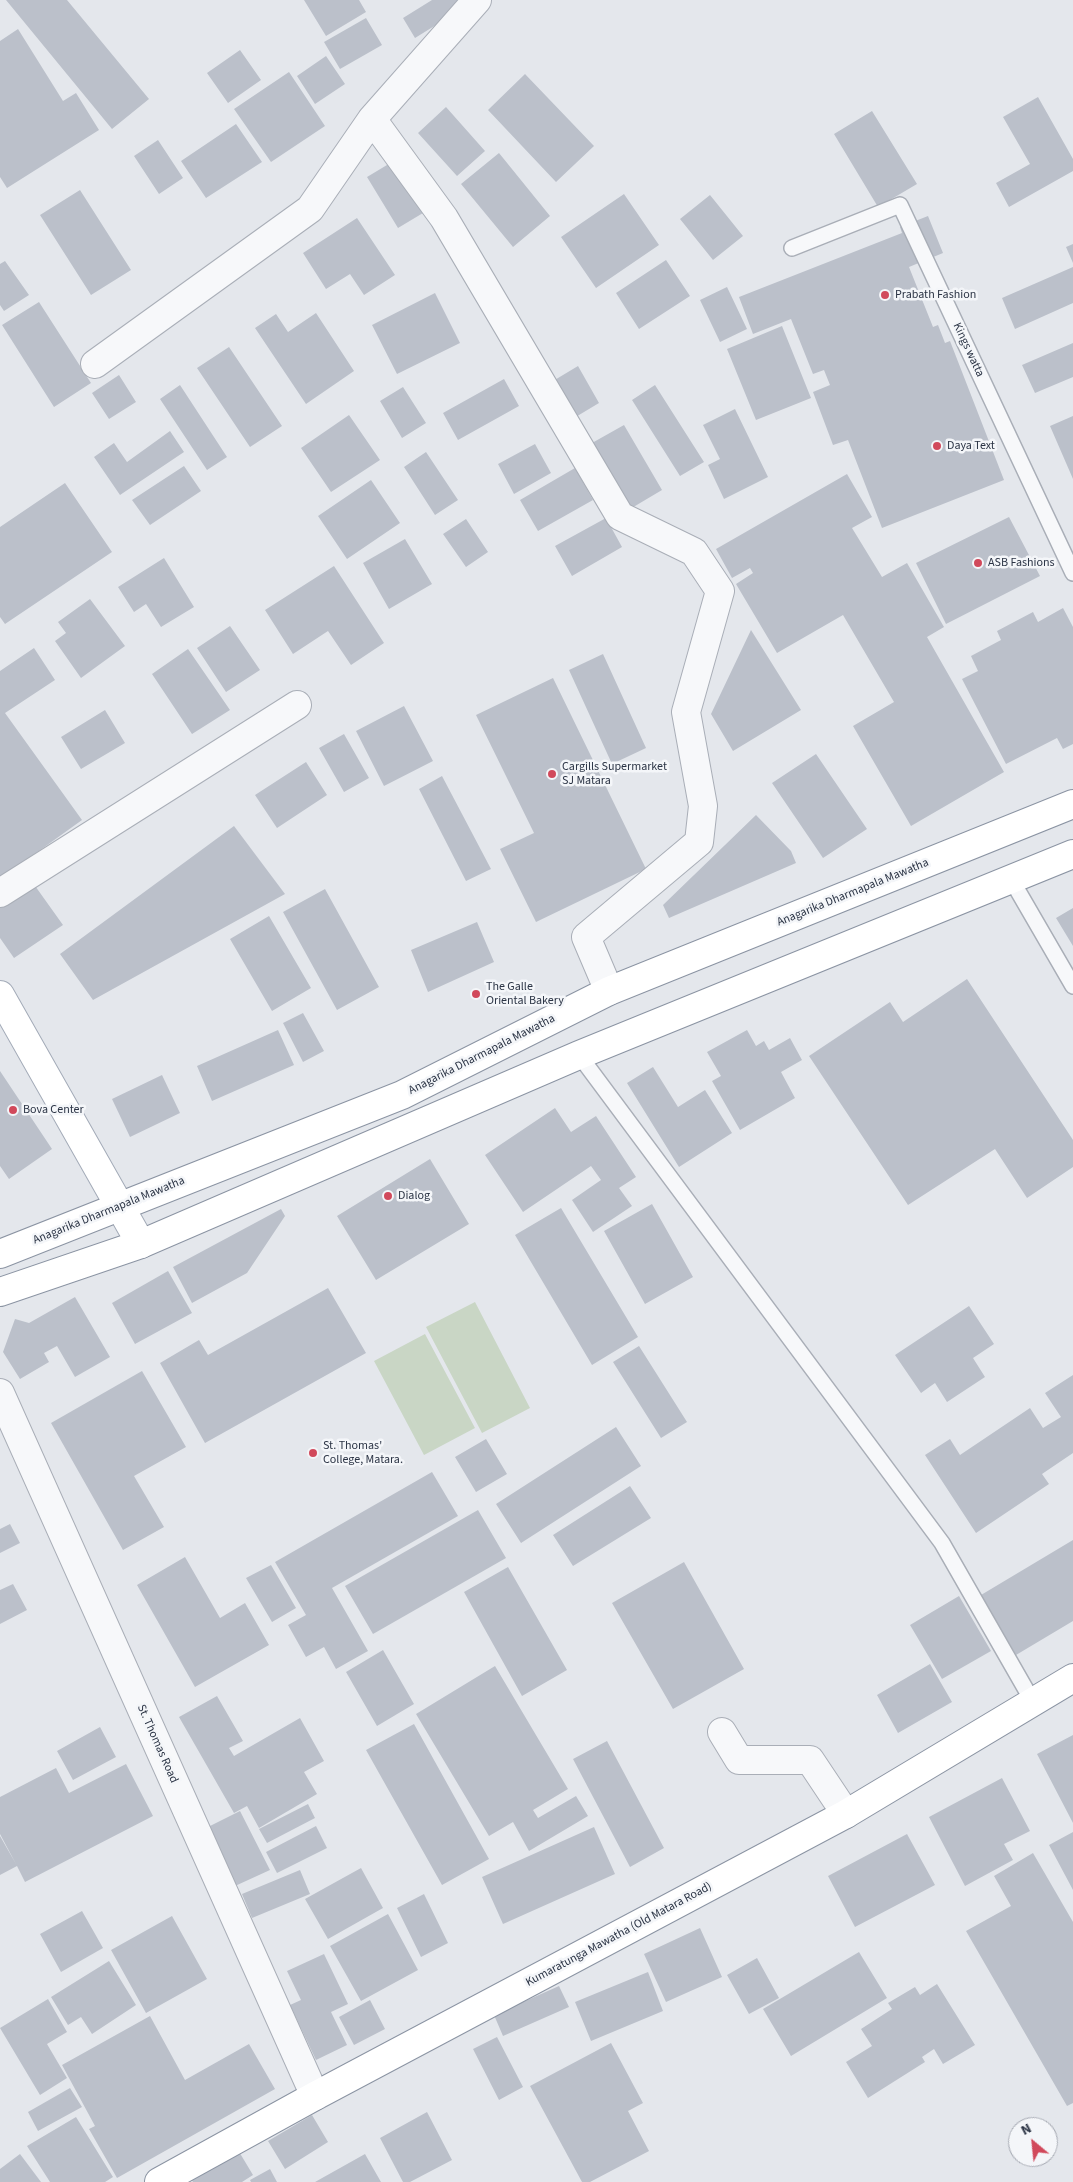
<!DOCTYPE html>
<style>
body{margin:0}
#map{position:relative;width:1073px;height:2182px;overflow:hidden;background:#e4e7ec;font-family:"Source Sans 3",sans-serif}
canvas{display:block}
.north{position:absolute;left:1008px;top:2117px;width:50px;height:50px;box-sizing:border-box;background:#f4f6f9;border:1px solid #a4a8b1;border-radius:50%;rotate:332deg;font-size:14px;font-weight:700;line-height:20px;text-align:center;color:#2b3445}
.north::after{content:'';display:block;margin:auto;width:18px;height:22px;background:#d1495b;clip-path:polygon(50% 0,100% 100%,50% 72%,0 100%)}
</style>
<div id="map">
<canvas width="1073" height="2182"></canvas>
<div class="north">N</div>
</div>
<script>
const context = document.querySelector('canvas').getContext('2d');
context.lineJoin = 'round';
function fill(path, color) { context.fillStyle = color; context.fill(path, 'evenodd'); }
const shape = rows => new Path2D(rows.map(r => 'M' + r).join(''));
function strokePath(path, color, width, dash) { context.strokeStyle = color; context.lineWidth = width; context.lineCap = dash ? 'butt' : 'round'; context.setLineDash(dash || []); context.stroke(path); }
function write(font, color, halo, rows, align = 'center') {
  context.font = font + ' "Source Sans 3",sans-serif'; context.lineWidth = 5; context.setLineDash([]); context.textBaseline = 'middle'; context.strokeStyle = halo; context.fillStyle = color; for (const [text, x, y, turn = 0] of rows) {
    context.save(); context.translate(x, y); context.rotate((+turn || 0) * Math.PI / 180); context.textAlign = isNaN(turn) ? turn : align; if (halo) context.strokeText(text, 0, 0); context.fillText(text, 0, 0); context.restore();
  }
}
fill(shape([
 [475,1302,530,1408,482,1433,426,1327],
 [425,1334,475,1428,424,1455,374,1361]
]), '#c9d6c5');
fill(shape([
 [6,0,67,0,149,99,112,129],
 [304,0,359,0,366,12,326,36],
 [432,0,460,0,465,7,415,38,403,18],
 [366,18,382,45,340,69,324,42],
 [18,29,63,101,76,93,99,130,7,188,0,177,0,41],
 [240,50,261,80,228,103,207,73],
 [326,56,345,84,315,104,297,76],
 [289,72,325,126,271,162,234,109],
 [525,74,594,146,556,182,488,110],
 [1038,97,1073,159,1073,171,1009,207,996,183,1030,164,1003,117],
 [446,107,485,151,457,176,418,133],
 [872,111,917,184,878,207,834,134],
 [236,124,262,162,206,198,181,161],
 [158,140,183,178,159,194,134,156],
 [499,153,550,216,513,247,461,184],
 [397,159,428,210,398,228,367,177],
 [80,190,131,270,91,295,40,215],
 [624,194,659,245,596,288,561,237],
 [710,195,743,236,713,260,680,219],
 [928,216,943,253,909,267,933,327,938,325,945,343,950,341,1004,480,882,528,848,440,833,445,813,392,830,385,824,370,813,374,791,319,753,334,739,297,902,233,900,227],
 [357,218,395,275,364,295,350,274,326,289,303,253],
 [1073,244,1073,263,1066,247],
 [666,260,690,296,639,329,616,293],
 [5,261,29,295,4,311,0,305,0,264],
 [1073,267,1073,303,1015,329,1002,298],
 [727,287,747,329,720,342,700,300],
 [435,293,460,343,397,374,372,325],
 [39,302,91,383,54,407,2,325],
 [316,313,354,371,306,404,255,328,276,314,288,332],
 [782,326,811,398,756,420,727,349],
 [1073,343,1073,377,1035,393,1022,365],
 [229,347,282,426,250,447,197,368],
 [578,366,599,403,574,418,553,381],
 [119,375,136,402,109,419,92,393],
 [504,379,519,406,458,440,443,413],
 [180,385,227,457,207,470,160,399],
 [655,385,704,462,680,476,632,400],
 [403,387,426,423,402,438,380,401],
 [735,409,768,477,724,499,708,465,720,459,703,425],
 [349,415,380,460,331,492,301,448],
 [1073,416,1073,479,1050,426],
 [624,425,662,490,630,509,592,443],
 [170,431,184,452,120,495,94,457,114,443,127,462],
 [535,444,551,473,514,494,498,464],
 [426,452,458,500,435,515,404,467],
 [184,466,201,491,150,525,132,500],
 [575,468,593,500,538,531,520,500],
 [847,474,872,517,852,528,882,577,907,563,944,627,927,637,1004,772,911,826,853,726,894,702,843,615,777,653,736,584,753,573,750,568,732,578,716,549],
 [371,480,400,523,347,559,318,516],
 [65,483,112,552,5,624,0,617,0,527],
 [1009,517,1040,576,946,624,916,563],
 [606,518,622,547,572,576,555,546],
 [466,519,488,552,466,567,443,534],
 [405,539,432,584,389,609,363,563],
 [164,558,194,607,161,627,146,604,134,612,118,587],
 [334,566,384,643,351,665,328,631,293,654,265,610],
 [90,599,125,646,81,678,55,641,66,633,58,622],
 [1063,608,1073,627,1073,744,1063,749,1057,738,1006,764,962,679,978,671,971,656,1001,640,997,631,1033,612,1038,622],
 [230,626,260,670,226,692,197,648],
 [751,630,801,710,733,751,711,714],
 [34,648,55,680,5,713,82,820,0,879,0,671],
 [188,649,230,710,192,734,152,674],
 [603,654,646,748,612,764,569,670],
 [553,678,646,869,536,922,500,849,534,833,476,715],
 [404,706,433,761,384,786,356,731],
 [105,710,125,743,81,769,61,737],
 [344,734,369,778,344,792,319,748],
 [816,754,867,829,823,858,772,783],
 [306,762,327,795,277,828,255,795],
 [442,776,491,869,466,881,419,789],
 [756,815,791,851,796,863,669,918,663,905],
 [234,826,285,894,93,1000,60,954],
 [33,883,63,925,14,958,0,938,0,905],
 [325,889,379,987,337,1010,283,912],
 [1073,908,1073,946,1056,918],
 [269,916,311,988,272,1011,230,939],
 [477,922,494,962,428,992,411,950],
 [967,979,1073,1140,1073,1167,1027,1198,995,1149,908,1205,809,1056,890,1002,903,1022],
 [303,1013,324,1051,303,1062,283,1023],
 [278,1030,294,1065,212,1101,197,1066],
 [747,1030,756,1046,764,1041,769,1050,790,1038,802,1060,781,1072,795,1098,740,1130,712,1081,721,1076,707,1052],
 [653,1067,678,1107,705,1090,732,1133,679,1167,627,1083],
 [0,1071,52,1149,9,1179,0,1166],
 [162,1075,180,1113,130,1137,112,1099],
 [555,1108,571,1132,596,1116,636,1177,619,1188,632,1206,593,1232,572,1200,601,1180,591,1166,523,1212,485,1155],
 [430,1159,469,1224,376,1280,337,1216],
 [652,1204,693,1277,645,1304,604,1231],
 [561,1208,638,1337,592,1365,515,1235],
 [281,1209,285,1216,247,1273,192,1303,173,1267],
 [168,1271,192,1313,135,1344,112,1303],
 [328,1288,366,1353,205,1443,160,1363,199,1340,208,1355],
 [75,1297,110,1357,75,1377,57,1346,44,1353,49,1362,20,1379,3,1352,15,1319,29,1323],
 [969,1306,994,1344,973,1358,985,1377,947,1402,935,1383,921,1393,895,1355],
 [639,1346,687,1422,661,1438,613,1362],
 [142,1371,186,1447,134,1476,164,1527,123,1550,51,1423],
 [1073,1375,1073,1453,1042,1474,1049,1484,976,1533,925,1455,950,1439,960,1455,1030,1408,1043,1428,1061,1417,1045,1393],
 [616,1427,641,1466,521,1543,496,1504],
 [486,1439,507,1474,476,1492,455,1457],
 [432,1472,458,1516,332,1588,368,1651,336,1669,324,1647,306,1657,288,1625,306,1615,275,1562],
 [630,1486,651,1518,573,1566,553,1535],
 [478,1510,506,1558,373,1634,345,1586],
 [10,1524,20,1543,0,1553,0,1529],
 [1073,1540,1073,1621,1016,1655,981,1595],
 [185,1557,220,1618,245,1603,269,1645,195,1687,137,1585],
 [684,1562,744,1669,673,1709,612,1603],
 [271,1565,296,1608,272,1622,246,1578],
 [508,1567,567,1670,522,1696,464,1592],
 [13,1584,27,1610,0,1624,0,1590],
 [959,1596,991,1651,942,1679,910,1625],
 [383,1650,414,1704,377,1726,346,1672],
 [930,1664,952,1702,898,1733,877,1695],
 [495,1666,568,1789,533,1810,538,1818,576,1796,588,1816,529,1851,513,1822,489,1836,416,1714],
 [217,1696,243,1741,229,1748,234,1756,300,1718,324,1761,304,1772,317,1794,259,1828,247,1806,234,1813,179,1717],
 [414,1724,489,1859,442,1885,366,1750],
 [100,1727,116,1757,73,1780,57,1751],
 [1073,1735,1073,1823,1037,1754],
 [607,1741,664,1848,630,1867,573,1759],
 [126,1764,153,1816,25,1882,17,1866,0,1875,0,1836,16,1864,0,1834,0,1797,56,1768,69,1793],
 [1002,1778,1030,1831,1004,1844,1013,1860,965,1886,929,1817],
 [308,1804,315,1818,267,1843,259,1829],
 [240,1811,270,1870,235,1886,206,1828],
 [316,1826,327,1848,277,1873,266,1852],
 [594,1827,615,1874,503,1924,482,1877],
 [1073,1832,1073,1890,1049,1845],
 [907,1834,935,1885,855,1927,828,1876],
 [1033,1853,1073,1922,1073,2103,1067,2106,966,1931,1011,1906,994,1876],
 [361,1868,383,1908,328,1939,305,1899],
 [300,1870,310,1894,252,1918,242,1894],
 [424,1894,448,1943,421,1957,397,1908],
 [82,1911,103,1948,61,1972,40,1934],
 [388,1914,418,1970,361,2001,330,1946],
 [172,1916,207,1979,146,2013,111,1950],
 [700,1928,722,1977,666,2002,644,1954],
 [859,1952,887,1998,791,2056,763,2009],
 [324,1954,348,2004,331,2012,347,2045,316,2060,290,2005,301,2000,287,1971],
 [757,1958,779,1998,749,2014,727,1975],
 [109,1961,136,2005,92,2034,81,2017,68,2025,51,1997],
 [648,1972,663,2011,591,2041,575,2002],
 [937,1984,975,2045,943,2064,934,2049,922,2057,925,2062,868,2098,846,2062,872,2046,861,2029,892,2009,888,2003,915,1987,920,1995],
 [559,1986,569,2007,503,2036,494,2015],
 [48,1999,67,2032,47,2044,67,2078,40,2095,0,2028],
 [370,2000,385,2029,354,2045,339,2017],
 [150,2016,185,2080,249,2044,275,2089,117,2178,89,2129,95,2126,62,2065],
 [497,2037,523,2087,499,2100,473,2049],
 [611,2043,643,2103,628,2111,649,2151,590,2182,582,2182,530,2086],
 [70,2088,82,2107,38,2131,28,2112],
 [427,2112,452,2160,410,2182,403,2182,380,2138],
 [312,2115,328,2142,285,2169,268,2141],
 [76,2117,113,2177,105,2182,50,2182,27,2146],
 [238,2150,253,2175,242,2182,193,2182,191,2179],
 [20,2154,41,2182,0,2182,0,2169],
 [365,2154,381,2182,315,2182],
 [270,2169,277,2182,251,2182,250,2180]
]), '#bbc0ca');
const service = shape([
 [792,248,900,205,1073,573],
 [1011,879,1073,986],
 [579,1055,942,1543,1033,1702]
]);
const minor = shape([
 [372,119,444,218,620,516,694,552,720,591,686,712,703,806,699,842,586,937,609,991],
 [95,364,310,209,372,119,477,0],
 [0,893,297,705],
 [0,1393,315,2096],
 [722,1732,739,1760,810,1760,846,1814]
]);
const primary = shape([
 [0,995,141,1244]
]);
const trunk = shape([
 [0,1254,402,1095,609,991,1073,804],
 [0,1292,141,1244,579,1055,1073,854],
 [159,2182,315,2096,846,1814,1073,1678]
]);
strokePath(service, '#a9aeb7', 18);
strokePath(minor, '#a9aeb7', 30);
strokePath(primary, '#a3abb8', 30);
strokePath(trunk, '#8b94a3', 30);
strokePath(service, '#f7f8fa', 15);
strokePath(minor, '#f7f8fa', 28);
strokePath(primary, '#fff', 28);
strokePath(trunk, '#fff', 28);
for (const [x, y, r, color] of [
 [885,295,5,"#d1495b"],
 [937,446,5,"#d1495b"],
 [978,563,5,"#d1495b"],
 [552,774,5,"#d1495b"],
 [476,994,5,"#d1495b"],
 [13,1110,5,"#d1495b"],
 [388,1196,5,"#d1495b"],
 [313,1453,5,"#d1495b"]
]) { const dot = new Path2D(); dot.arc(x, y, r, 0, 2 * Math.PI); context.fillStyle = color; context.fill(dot); strokePath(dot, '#f4f6f9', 2); }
write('12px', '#2b3445', '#f4f6f9', [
 ["Prabath Fashion",895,295],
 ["Daya Text",947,446],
 ["ASB Fashions",988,563],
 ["Cargills Supermarket",562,767],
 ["SJ Matara",562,781],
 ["The Galle",486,987],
 ["Oriental Bakery",486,1001],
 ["Bova Center",23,1110],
 ["Dialog",398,1196],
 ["St. Thomas'",323,1446],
 ["College, Matara.",323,1460]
], 'left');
write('12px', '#2b3445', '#f4f6f9', [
 ["Kings watta",968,350,65],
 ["Anagarika Dharmapala Mawatha",853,893,-22],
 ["Anagarika Dharmapala Mawatha",482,1055,-27],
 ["Anagarika Dharmapala Mawatha",109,1211,-22],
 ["St. Thomas Road",157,1744,66],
 ["Kumaratunga Mawatha (Old Matara Road)",619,1935,-28]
]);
</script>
